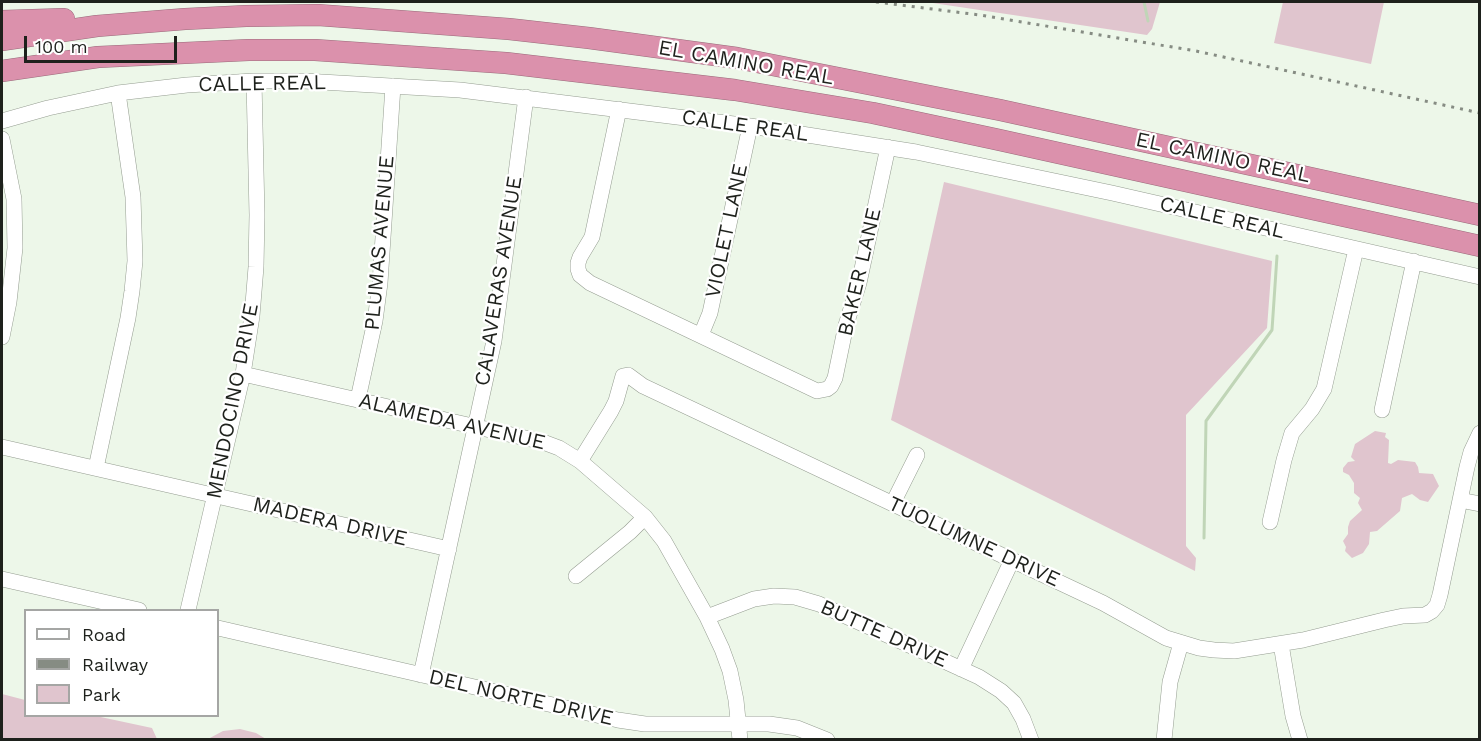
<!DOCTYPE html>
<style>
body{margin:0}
#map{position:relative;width:1481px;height:741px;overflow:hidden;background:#edf7e9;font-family:"Work Sans",sans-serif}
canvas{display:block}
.frame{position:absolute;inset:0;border:3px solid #1e211c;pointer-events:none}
.legend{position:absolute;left:24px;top:609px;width:195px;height:108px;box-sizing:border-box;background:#fff;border:2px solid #a5a6a4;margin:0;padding:8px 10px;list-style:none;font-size:18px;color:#1e211c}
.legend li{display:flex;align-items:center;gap:12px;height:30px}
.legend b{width:30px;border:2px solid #a5a6a4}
.scale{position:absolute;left:24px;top:36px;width:153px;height:27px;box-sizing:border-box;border:3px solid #1e211c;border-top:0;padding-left:8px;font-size:18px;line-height:21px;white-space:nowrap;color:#1e211c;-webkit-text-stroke:4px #fff;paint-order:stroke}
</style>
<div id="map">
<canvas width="1481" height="741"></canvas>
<div class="frame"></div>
<ul class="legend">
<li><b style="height:8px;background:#fff"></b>Road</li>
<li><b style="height:8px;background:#868c83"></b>Railway</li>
<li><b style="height:16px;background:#e0c5ce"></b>Park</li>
</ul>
<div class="scale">100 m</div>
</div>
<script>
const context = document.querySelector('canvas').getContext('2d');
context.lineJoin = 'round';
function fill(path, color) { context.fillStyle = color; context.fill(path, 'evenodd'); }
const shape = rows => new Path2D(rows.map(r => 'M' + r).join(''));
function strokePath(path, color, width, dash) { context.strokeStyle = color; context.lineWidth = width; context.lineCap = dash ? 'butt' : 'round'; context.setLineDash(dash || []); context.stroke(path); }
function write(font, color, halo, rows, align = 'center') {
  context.font = font + ' "Work Sans",sans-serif'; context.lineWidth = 4.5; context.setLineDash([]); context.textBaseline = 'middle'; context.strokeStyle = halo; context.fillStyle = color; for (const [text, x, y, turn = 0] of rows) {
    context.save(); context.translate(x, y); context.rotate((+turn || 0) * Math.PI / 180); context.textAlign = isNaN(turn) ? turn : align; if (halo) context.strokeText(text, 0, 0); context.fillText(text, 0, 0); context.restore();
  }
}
fill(shape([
 [926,2,1119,2,1127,3,1128,2,1160,2,1152,29,1147,35],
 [1283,2,1384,2,1371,64,1274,43],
 [944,182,1272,261,1267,328,1186,415,1186,546,1196,558,1195,571,891,420],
 [1375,431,1386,433,1385,437,1389,440,1388,463,1391,464,1398,460,1415,462,1418,467,1419,473,1433,474,1439,486,1428,502,1420,500,1412,494,1402,498,1400,511,1377,531,1370,532,1369,544,1363,553,1352,558,1345,551,1346,547,1343,541,1348,534,1348,527,1350,521,1362,510,1358,503,1360,498,1354,493,1354,483,1349,475,1343,472,1343,468,1348,462,1355,461,1351,457,1355,444],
 [2,694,25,700,26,716,96,716,152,728,157,739,2,739],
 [240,729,256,733,266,739,208,739,223,731]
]), '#e0c5ce');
strokePath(shape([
 [1144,2,1148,21],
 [1204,538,1206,421,1272,330,1277,256]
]), '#c0d5b7', 3);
const minor = shape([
 [619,109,592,237,580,257,578,263,578,269,580,275,590,283,817,391,827,389,831,386,835,378,846,325,859,283,888,147],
 [2,121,48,108,118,93,187,85,254,81,304,81,460,90,750,126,916,152,1112,193,1480,277],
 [2,139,14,199,15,248,9,302,2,337],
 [701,335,710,313,750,126],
 [243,374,543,442,559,448,580,461,645,517,664,541,707,617,722,649,730,671,736,700,740,740],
 [358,399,375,321,380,283,393,86],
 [1382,410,1414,261],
 [2,447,449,549],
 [580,461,611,411,616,401,623,376,628,375,643,386,1103,603,1166,638,1199,648,1214,650,1234,651,1303,640,1384,620,1403,616,1425,615,1432,611,1437,605,1440,595,1467,467,1471,452,1480,433],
 [96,468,128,318,132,291,135,261,133,197,118,93],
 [1460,500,1480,504],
 [893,503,917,455],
 [1270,522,1284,460,1292,433,1312,409,1324,389,1356,249],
 [576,576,630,532,645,517],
 [2,579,139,610],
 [188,610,243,374,252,316,256,267,257,215,254,81],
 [707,617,754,599,774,596,795,597,819,604,979,677,1001,691,1014,703,1023,719,1031,740],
 [218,628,618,720,645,724,769,724,797,728,827,740],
 [1281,644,1293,716,1300,740],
 [961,669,1012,560],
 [421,675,494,341,526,97],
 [1164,740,1170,682,1181,643]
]);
const highway = shape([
 [2,21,64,19],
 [2,40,97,26,185,19,246,16,318,15,509,29,589,38,737,58,1000,110,1480,215],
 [2,71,98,57,249,50,315,50,506,63,735,90,873,113,995,139,1480,246]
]);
strokePath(minor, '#959d91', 16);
strokePath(highway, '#996a7a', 22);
strokePath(minor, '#fff', 15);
strokePath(highway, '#db91ac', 21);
strokePath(shape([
 [876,2,980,15,1196,51,1480,113]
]), '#868c83', 3, [3, 6]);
write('21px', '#1e211c', '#fff', [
 ["EL CAMINO REAL",746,63,10],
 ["CALLE REAL",262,84,-1],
 ["CALLE REAL",745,126,8],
 ["EL CAMINO REAL",1223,158,12],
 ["CALLE REAL",1222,218,13],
 ["VIOLET LANE",727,231,-78],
 ["PLUMAS AVENUE",380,243,-85],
 ["BAKER LANE",860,272,-77],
 ["CALAVERAS AVENUE",499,281,-81],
 ["MENDOCINO DRIVE",233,401,-79],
 ["ALAMEDA AVENUE",452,422,13],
 ["MADERA DRIVE",330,522,13],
 ["TUOLUMNE DRIVE",974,542,25],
 ["BUTTE DRIVE",884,634,24],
 ["DEL NORTE DRIVE",521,698,13]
]);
</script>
